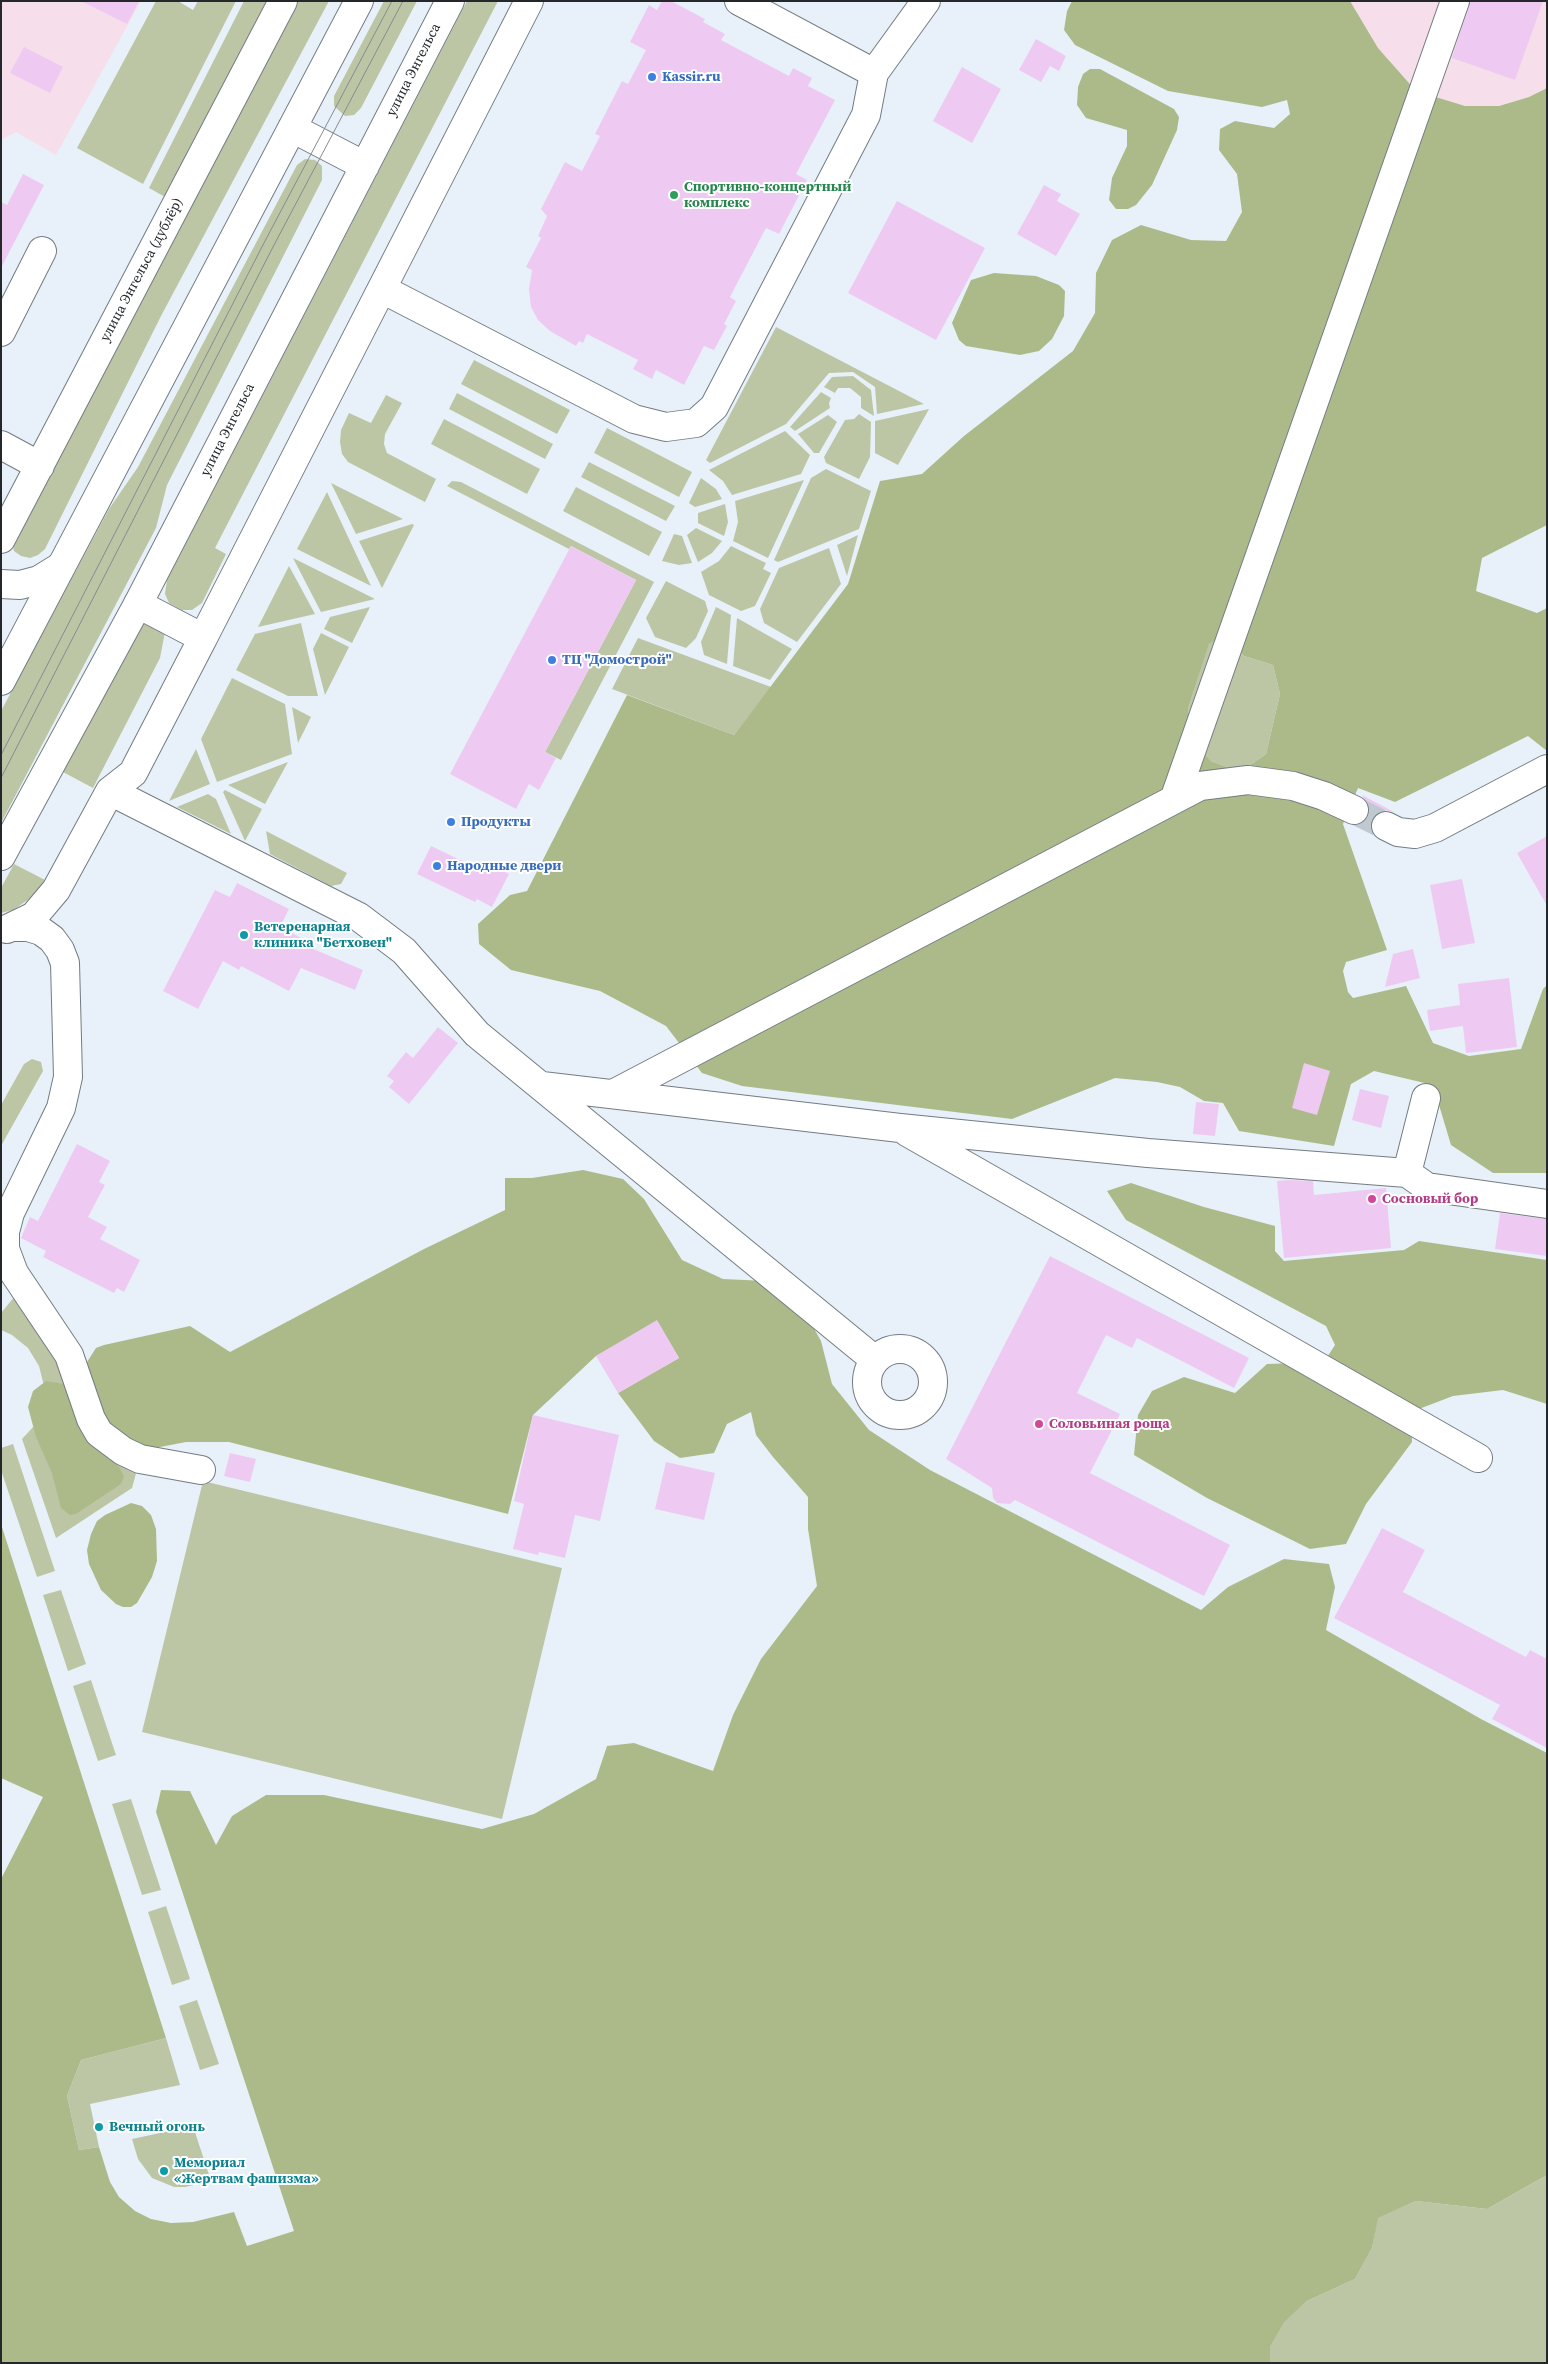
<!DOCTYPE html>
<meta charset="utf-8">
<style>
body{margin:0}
#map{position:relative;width:1548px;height:2364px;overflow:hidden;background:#e8f1f9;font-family:"Source Serif 4",serif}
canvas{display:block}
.frame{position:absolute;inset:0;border:2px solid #24282b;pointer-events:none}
</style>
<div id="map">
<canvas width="1548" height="2364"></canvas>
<div class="frame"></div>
</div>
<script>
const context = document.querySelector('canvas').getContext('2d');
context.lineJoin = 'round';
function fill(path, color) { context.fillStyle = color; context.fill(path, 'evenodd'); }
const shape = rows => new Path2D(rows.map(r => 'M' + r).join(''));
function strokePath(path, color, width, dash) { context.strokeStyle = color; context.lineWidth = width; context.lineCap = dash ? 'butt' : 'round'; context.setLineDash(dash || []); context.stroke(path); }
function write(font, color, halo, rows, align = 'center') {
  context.font = font + ' "Source Serif 4",serif'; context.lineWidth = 4; context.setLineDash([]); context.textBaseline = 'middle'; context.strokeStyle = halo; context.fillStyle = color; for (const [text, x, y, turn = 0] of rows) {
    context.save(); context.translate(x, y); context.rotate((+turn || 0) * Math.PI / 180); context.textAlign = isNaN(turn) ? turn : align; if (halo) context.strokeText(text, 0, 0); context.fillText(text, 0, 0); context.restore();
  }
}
fill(shape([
 [1,1,141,1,56,155,16,132,1,140],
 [1350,1,1547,1,1547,88,1529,97,1499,106,1465,106,1416,91,1378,48]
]), '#f6deea');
fill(shape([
 [156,1,178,1,193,10,198,1,236,1,143,184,77,148],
 [244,1,277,1,174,202,149,188],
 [287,1,329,1,161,316,45,549,38,555,30,558,21,556,14,551,12,543],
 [384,1,417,1,361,108,354,115,345,116,334,106,334,96],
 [467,1,498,1,215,548,226,554,202,603,192,610,182,610,169,603,165,594,167,580],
 [305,159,315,160,322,166,322,180,167,485,156,528,1,823,1,711,109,509,138,467,297,165],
 [776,327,924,404,877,414,875,387,853,372,829,373,786,424,710,463,706,460],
 [474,360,570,410,557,434,461,384],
 [853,376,871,390,874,416,861,408,861,397,850,388,838,388,835,393,824,387,832,377],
 [821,392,831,398,829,403,830,408,795,431,790,427],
 [457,393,553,444,545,459,449,409],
 [386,395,402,403,385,434,384,444,387,453,436,479,425,502,348,462,342,454,340,442,341,430,349,413,371,423],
 [929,409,898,465,875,453,875,421],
 [859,414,871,422,870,457,859,479,826,463,824,457,845,420,854,419],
 [828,415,837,422,819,453,814,453,798,434],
 [444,419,540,469,527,494,431,444],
 [607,428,692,472,679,497,594,453],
 [785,431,810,455,801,474,732,495,723,481,709,470],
 [589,462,675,506,666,521,581,477],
 [826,469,871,491,859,529,778,562,774,560,811,478],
 [701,478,716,489,722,499,695,507,689,503],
 [804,480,768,558,733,541,738,522,735,501],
 [452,481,461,482,654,582,561,760,545,752,636,580,571,546,569,549,447,486],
 [331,483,403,519,356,534],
 [576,487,662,532,649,556,563,511],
 [327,492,371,586,297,549],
 [725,504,728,522,724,536,698,523,698,513],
 [412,524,414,525,382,588,359,541],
 [696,528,722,541,712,553,698,562,687,535],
 [674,534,682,536,692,563,679,565,662,561],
 [858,535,847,576,837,545],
 [731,546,766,563,763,569,771,573,755,606,741,611,709,595,701,572,719,561],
 [829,548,841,584,797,642,764,623,760,609,779,568],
 [293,558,375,599,321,612],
 [289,566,315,614,258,627],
 [666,581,705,601,708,611,696,638,686,648,655,637,646,618],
 [370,607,352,643,324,629,330,617],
 [716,607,731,615,727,664,704,655,701,642],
 [737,618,792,649,770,680,733,666],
 [144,619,165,632,160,658,93,788,63,772],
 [301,623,318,696,288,696,236,670,255,634],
 [321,633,349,647,325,695,313,649],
 [1224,634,1244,656,1273,665,1280,694,1266,754,1240,772,1211,761,1191,738,1188,709,1209,643],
 [638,638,771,687,734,735,612,689],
 [232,678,285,704,292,754,217,782,201,739],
 [292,707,311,717,298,743],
 [196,749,210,784,169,801],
 [288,762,265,804,228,785],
 [225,790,262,809,245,841,223,792],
 [208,794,216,799,231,834,177,807],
 [266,831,347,873,341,884,331,886,270,854],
 [14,864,45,880,32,897,13,910,1,913,1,888],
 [32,1059,41,1062,43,1071,1,1146,1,1105,24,1064],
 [15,1296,140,1459,132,1488,56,1538,22,1439,34,1426,44,1386,39,1366,28,1348,12,1335,1,1330,1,1313],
 [13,1444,55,1571,37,1577,1,1470,1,1448],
 [203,1481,562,1568,502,1819,142,1732],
 [61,1590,86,1664,68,1671,43,1595],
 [91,1680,116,1755,98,1761,73,1686],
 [131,1799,161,1890,142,1895,112,1804],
 [166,1906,190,1979,172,1985,148,1912],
 [197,2000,219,2064,200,2070,179,2006],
 [166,2038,180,2085,90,2104,99,2147,79,2150,67,2096,81,2060],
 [193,2126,211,2181,185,2187,174,2187,152,2178,138,2159,132,2139],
 [1547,2175,1547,2363,1270,2363,1270,2347,1283,2322,1307,2301,1355,2279,1372,2248,1377,2218,1416,2201,1487,2209]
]), '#bcc6a5');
fill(shape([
 [1072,1,1350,1,1378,48,1416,91,1465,106,1499,106,1529,97,1547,88,1547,525,1482,558,1476,591,1537,613,1547,608,1547,751,1528,736,1395,802,1358,788,1343,824,1387,950,1346,962,1343,971,1348,992,1353,998,1406,986,1433,1043,1469,1056,1521,1049,1543,989,1547,985,1547,1173,1493,1173,1451,1145,1433,1085,1374,1071,1351,1084,1334,1146,1239,1131,1223,1103,1204,1101,1180,1087,1157,1082,1115,1078,1012,1119,742,1086,702,1073,666,1026,600,991,511,970,479,944,478,924,510,895,527,891,627,695,734,735,848,584,880,481,922,474,964,436,1073,351,1095,313,1096,273,1112,240,1141,225,1191,240,1226,241,1242,212,1237,174,1219,150,1220,129,1235,121,1274,128,1290,114,1287,100,1262,107,1168,91,1075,45,1064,30,1067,11],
 [1224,635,1244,656,1273,665,1280,694,1266,754,1240,772,1211,761,1191,738,1188,709,1209,644],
 [1090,69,1100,69,1174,109,1179,117,1177,130,1152,185,1136,205,1128,209,1116,209,1109,200,1112,178,1127,146,1127,130,1086,118,1077,105,1078,87,1083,74],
 [994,273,1036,276,1059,285,1065,291,1064,316,1052,339,1039,351,1020,355,966,346,959,340,952,323,971,280],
 [583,1170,623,1179,644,1199,682,1260,723,1279,766,1281,798,1300,821,1341,832,1384,869,1430,930,1470,1201,1610,1228,1587,1284,1559,1329,1564,1335,1587,1326,1630,1481,1719,1547,1753,1547,2175,1487,2209,1416,2201,1378,2218,1372,2248,1355,2279,1307,2301,1284,2322,1270,2347,1270,2363,1,2363,1,1879,43,1797,1,1778,1,1524,166,2038,81,2060,67,2096,79,2150,99,2147,110,2182,119,2197,135,2211,151,2219,171,2223,193,2222,234,2212,247,2246,294,2231,156,1812,161,1790,190,1791,216,1845,232,1816,266,1795,324,1795,482,1829,534,1814,596,1779,607,1746,634,1743,713,1771,733,1715,761,1659,817,1586,808,1529,808,1497,773,1457,756,1435,751,1412,727,1424,714,1453,680,1458,654,1441,618,1393,679,1358,657,1321,596,1356,533,1415,508,1514,229,1442,186,1442,155,1448,131,1444,110,1433,86,1370,87,1362,96,1348,104,1345,190,1326,230,1352,424,1249,505,1210,505,1178,532,1178],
 [1131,1183,1204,1207,1275,1226,1275,1251,1284,1261,1404,1250,1419,1241,1547,1260,1547,1404,1503,1390,1453,1396,1411,1412,1412,1442,1366,1504,1346,1544,1310,1549,1207,1498,1134,1455,1138,1415,1152,1391,1184,1377,1235,1393,1267,1364,1324,1362,1335,1345,1326,1326,1126,1220,1107,1191],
 [46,1381,64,1384,77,1397,89,1432,119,1467,124,1476,121,1484,76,1514,70,1515,61,1508,52,1473,36,1437,28,1407,33,1391],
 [131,1503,142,1506,151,1515,156,1529,157,1561,152,1577,137,1603,131,1607,123,1607,116,1604,101,1590,89,1564,87,1550,91,1534,97,1521,105,1515]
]), '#acba8a');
fill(shape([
 [81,1,139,1,127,24],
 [662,1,671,1,705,19,703,22,725,34,721,40,789,76,793,68,812,78,808,86,835,100,796,174,807,180,779,234,766,228,730,297,736,301,724,324,727,326,714,350,704,346,684,385,656,370,652,379,633,369,638,360,587,334,583,343,579,341,576,346,550,331,538,320,531,307,529,289,532,270,526,267,541,238,538,236,547,216,541,209,565,162,582,171,600,136,595,134,622,81,628,84,646,50,630,42,649,5,657,10],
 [1470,1,1543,1,1515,80,1452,58],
 [1036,39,1066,56,1059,71,1050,66,1041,82,1019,70],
 [24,47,63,67,50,93,10,73],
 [962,67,1001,89,972,143,933,121],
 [23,174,44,185,1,268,1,202,7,205],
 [1044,185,1061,194,1057,201,1080,214,1056,256,1017,234],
 [897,201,985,248,936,340,848,293],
 [571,546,636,580,545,752,556,758,539,790,529,784,516,809,450,774],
 [1362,795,1394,812,1385,810,1377,813,1371,821,1366,819,1369,808],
 [1547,836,1547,906,1517,853],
 [431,846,485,872,489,864,509,874,492,907,477,899,475,902,417,874],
 [1462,879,1475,943,1442,949,1430,885],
 [237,883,289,909,280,927,313,944,311,948,363,970,355,990,301,968,289,991,241,966,239,970,223,961,198,1009,163,991,215,890,230,897],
 [1413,949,1420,978,1385,987,1393,954],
 [1509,978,1517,1047,1466,1053,1463,1026,1430,1031,1427,1010,1460,1005,1458,984],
 [438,1027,458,1043,409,1104,389,1087,394,1081,387,1076,406,1052,413,1058],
 [1304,1063,1330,1071,1317,1115,1292,1108],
 [1360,1089,1389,1096,1381,1128,1352,1120],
 [1196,1102,1219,1104,1215,1136,1193,1134],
 [77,1144,110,1161,99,1182,105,1185,88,1217,107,1227,100,1239,140,1260,124,1292,117,1288,114,1293,43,1257,46,1251,21,1238,30,1217,38,1221],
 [1288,1180,1313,1181,1314,1195,1386,1188,1391,1248,1284,1258,1277,1181],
 [1500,1213,1547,1219,1547,1256,1495,1249],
 [1050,1256,1249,1358,1234,1388,1137,1338,1132,1348,1106,1335,1077,1393,1120,1414,1090,1473,1230,1545,1204,1596,1015,1500,1010,1504,997,1503,993,1498,992,1488,946,1459],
 [657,1320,679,1358,618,1393,596,1356],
 [533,1415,619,1435,600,1521,575,1515,565,1558,539,1552,538,1555,513,1549,524,1504,514,1501],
 [230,1453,256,1459,250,1482,224,1476],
 [666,1462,715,1473,704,1520,655,1509],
 [1382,1528,1425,1550,1403,1592,1526,1657,1530,1650,1547,1659,1547,1748,1492,1719,1500,1705,1334,1618]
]), '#eecaf3');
strokePath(shape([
 [1354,810,1386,826]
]), '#c1c9d0', 28, [28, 14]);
const minor = shape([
 [739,1,874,73,926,1],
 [382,289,634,419,666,427,696,423,714,407,866,115,874,73],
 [1,332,42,251],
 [1,445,40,466],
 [1,539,283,1],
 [1,584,20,585,39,580,60,567],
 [203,638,529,1],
 [110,791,359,917,404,951,477,1034,875,1360],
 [1175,797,1455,1],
 [1386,826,1398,832,1415,834,1435,828,1547,769],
 [14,927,28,927,41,931,52,939,60,950,65,963,68,1077,61,1108,10,1213,5,1232,5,1249,14,1273,69,1355,91,1419,99,1433,123,1451,140,1459,201,1470],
 [7,929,34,916,56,890,110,791,133,773,203,638,138,604],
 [542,1086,900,1128,1148,1153,1407,1173,1427,1187,1547,1204],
 [615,1093,1200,786,1248,780,1293,786,1324,796,1354,810],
 [907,1132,1478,1458],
 [1407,1173,1426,1098],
 '867 1382a33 33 0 1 1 66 0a33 33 0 1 1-66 0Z'
]);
const major = shape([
 [292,128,365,166],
 [1,681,359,1],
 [1,856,138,604,450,1]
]);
strokePath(minor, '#747c83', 30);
strokePath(major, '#747c83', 30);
strokePath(minor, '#fff', 28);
strokePath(major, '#fff', 28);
strokePath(shape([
 [1,755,265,241,392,1],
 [1,778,274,245,403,1]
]), '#858b90', 1);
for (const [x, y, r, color] of [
 [652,77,5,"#3f7fe0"],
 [674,195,5,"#2e9e5b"],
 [552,660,5,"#3f7fe0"],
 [451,822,5,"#3f7fe0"],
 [437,866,5,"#3f7fe0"],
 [244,935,5,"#0f9aa8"],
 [1372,1199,5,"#d1479c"],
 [1039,1424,5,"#d1479c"],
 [99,2127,5,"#0f9aa8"],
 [164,2171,5,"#0f9aa8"]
]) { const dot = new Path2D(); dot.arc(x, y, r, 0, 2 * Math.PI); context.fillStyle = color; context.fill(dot); strokePath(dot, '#fff', 2); }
write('14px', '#24282b', '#fff', [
 ["улица Энгельса",414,70,-63],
 ["улица Энгельса (дублёр)",142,270,-62],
 ["улица Энгельса",228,430,-63]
]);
write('bold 14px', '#366cbe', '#fff', [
 ["Kassir.ru",662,77],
 ["ТЦ \"Домострой\"",562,660],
 ["Продукты",461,822],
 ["Народные двери",447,866]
], 'left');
write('bold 14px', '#27864d', '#fff', [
 ["Спортивно-концертный",684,187],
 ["комплекс",684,203]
], 'left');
write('bold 14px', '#0d838f', '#fff', [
 ["Ветеренарная",254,927],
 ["клиника \"Бетховен\"",254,943],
 ["Вечный огонь",109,2127],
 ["Мемориал",174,2163],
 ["«Жертвам фашизма»",174,2179]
], 'left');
write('bold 14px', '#b23c85', '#fff', [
 ["Сосновый бор",1382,1199],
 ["Соловьиная роща",1049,1424]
], 'left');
</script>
